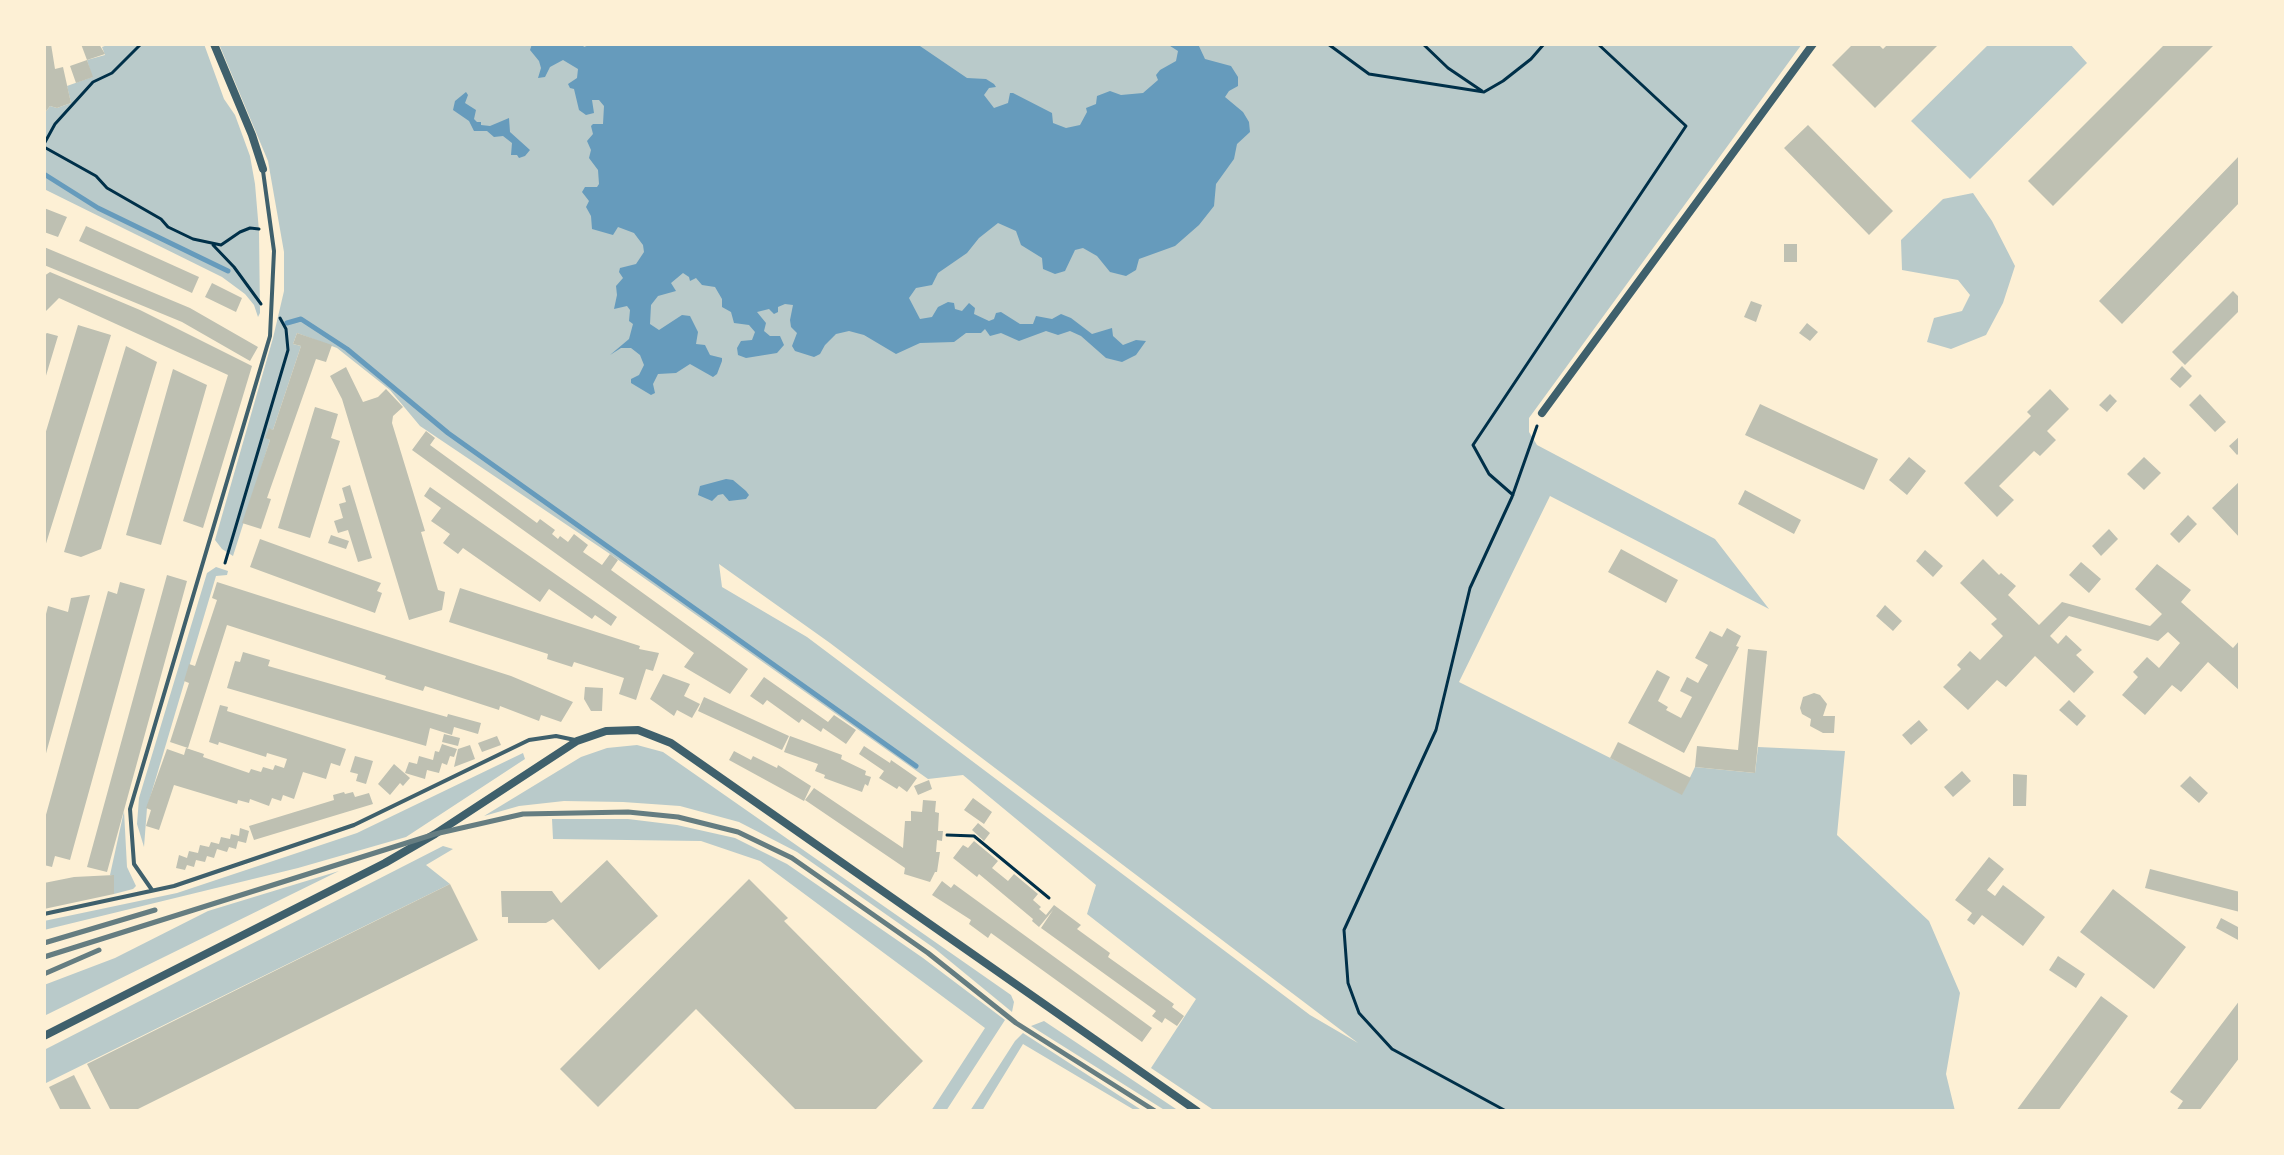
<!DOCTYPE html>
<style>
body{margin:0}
#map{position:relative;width:2284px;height:1155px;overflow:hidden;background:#fdf0d5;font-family:Barlow,sans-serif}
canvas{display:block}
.frame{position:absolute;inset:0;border:46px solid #fdf0d5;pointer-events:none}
</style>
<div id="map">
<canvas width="2284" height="1155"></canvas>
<div class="frame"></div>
</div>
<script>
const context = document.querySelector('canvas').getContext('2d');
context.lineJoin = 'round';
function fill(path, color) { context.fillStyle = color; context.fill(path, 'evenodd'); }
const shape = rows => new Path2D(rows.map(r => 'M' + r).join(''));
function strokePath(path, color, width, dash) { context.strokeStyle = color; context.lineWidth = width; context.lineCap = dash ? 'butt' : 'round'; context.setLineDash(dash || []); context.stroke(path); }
fill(shape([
 [110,44,204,44,224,99,235,115,250,156,255,184,259,231,260,313,258,317,254,305,245,294,222,277,44,189,44,114,50,106,57,108,71,103,67,86,92,77,87,60,105,55,102,47],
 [219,44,1802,44,1529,418,1529,432,1537,445,1715,539,1769,609,1550,496,1459,682,1682,794,1695,767,1755,773,1758,747,1845,751,1837,835,1929,921,1960,993,1946,1074,1955,1111,1215,1111,1151,1068,1196,999,1087,914,1096,885,963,775,928,779,610,554,420,426,390,390,337,348,297,333,293,344,301,346,273,430,269,429,266,438,270,440,233,556,222,549,215,540,273,338,284,291,284,252,268,161],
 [719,564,830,643,1358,1043,1310,1015,807,637,722,587],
 [1989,44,2070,44,2087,63,1970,179,1911,121],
 [1973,193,1992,221,2015,266,2003,303,1986,335,1951,349,1927,342,1934,318,1962,311,1970,295,1958,280,1902,270,1901,240,1943,199],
 [216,567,228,571,227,575,216,576,147,808,144,847,137,824,139,798,207,573],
 [637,745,663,752,1011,995,1014,1002,1012,1012,934,948,797,852,739,822,680,806,623,802,564,801,519,806,484,816,581,757,607,748],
 [523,753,525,759,406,837,298,868,44,930,44,921,177,893,357,833],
 [124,811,127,867,136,886,133,889,114,894,114,876,110,875],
 [552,819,628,819,677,825,735,838,787,864,923,958,1005,1020,946,1111,931,1111,985,1028,760,861,701,841,553,839],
 [443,846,453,849,426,865,450,884,44,1084,44,1050],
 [339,871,44,1016,44,985,115,958,208,911],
 [1044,1021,1179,1111,1166,1111,1031,1026],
 [1023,1033,1143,1111,1136,1111,1023,1044,982,1111,970,1111,1015,1041]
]), '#b9caca');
fill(shape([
 [532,44,582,44,584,47,592,44,917,44,967,78,986,79,994,84,996,87,989,88,984,95,994,108,1008,103,1010,93,1013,93,1052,113,1053,123,1066,128,1080,125,1087,112,1086,108,1096,104,1097,96,1110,91,1121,95,1143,93,1158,80,1156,75,1160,70,1176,61,1178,51,1167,44,1198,44,1205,59,1231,66,1238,77,1238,86,1229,91,1225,97,1243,112,1249,122,1250,132,1237,144,1234,159,1216,184,1214,206,1199,225,1175,246,1139,259,1136,270,1126,276,1110,272,1097,256,1083,248,1075,250,1065,271,1055,274,1043,269,1042,258,1021,245,1016,231,998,223,979,238,967,253,938,273,932,285,916,288,909,298,920,319,932,317,938,307,948,302,954,303,955,309,962,311,969,303,975,308,974,314,989,321,994,319,996,313,1001,312,1020,324,1033,324,1036,316,1052,319,1061,314,1071,318,1092,334,1112,328,1113,336,1123,345,1136,340,1146,341,1136,355,1122,362,1106,358,1081,336,1070,331,1058,335,1046,331,1019,341,1001,333,990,336,985,329,981,333,966,333,954,342,920,343,896,354,864,335,849,331,836,334,825,345,820,354,814,357,795,351,792,346,797,333,791,327,790,320,793,305,785,304,778,307,778,312,774,314,769,309,757,312,766,323,764,331,770,336,780,336,784,345,777,353,746,358,738,355,737,348,741,341,752,340,755,332,749,325,734,323,731,312,722,307,722,299,715,287,702,285,696,278,690,281,689,277,683,273,671,283,676,291,658,296,651,305,650,324,659,330,682,315,690,316,698,332,696,344,705,345,710,355,722,358,722,361,717,374,713,377,690,364,676,373,658,374,653,384,655,393,651,395,631,383,631,379,639,375,644,365,640,355,631,348,621,348,610,355,629,339,633,324,629,321,630,310,627,306,614,309,617,295,616,286,623,278,619,272,620,268,636,264,644,252,643,245,634,233,618,227,613,235,592,229,591,216,586,207,589,201,582,192,585,187,597,187,599,184,598,170,589,158,591,150,587,141,593,134,591,126,593,124,603,124,604,106,599,100,592,100,594,113,586,115,579,110,574,89,570,88,568,84,577,78,578,69,563,60,550,67,545,77,538,78,541,68,539,61,530,50],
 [466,92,468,95,465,103,476,110,474,119,477,122,481,122,481,125,490,126,509,118,510,132,530,150,525,156,519,158,517,155,511,155,512,143,503,136,494,137,487,131,474,131,469,121,453,110,455,101],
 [726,479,733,480,746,491,749,495,746,499,729,501,723,494,718,495,712,501,698,495,700,486]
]), '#669bbc');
strokePath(shape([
 [44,174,98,208,228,271],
 [287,323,301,319,347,349,448,433,916,766]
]), '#669bbc', 5);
fill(shape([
 [44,44,51,44,55,69,63,67,71,103,57,108,50,106,44,114],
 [81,44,99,44,105,54,87,60],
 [1853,44,1878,44,1883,49,1888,44,1939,44,1875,108,1832,65],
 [2165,44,2215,44,2053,206,2028,181],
 [87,60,93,77,76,83,70,66],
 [1808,125,1893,211,1869,235,1784,148],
 [2240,155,2240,202,2122,324,2099,301],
 [44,208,67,217,58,237,44,232],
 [86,226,199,277,192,293,79,241],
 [1784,244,1797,244,1797,262,1784,262],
 [44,247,190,308,258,347,250,361,182,322,44,265],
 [50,272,140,310,252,366,203,528,183,521,228,375,59,298,44,313,44,276],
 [212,283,242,298,236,312,205,297],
 [2233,291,2240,298,2240,310,2185,365,2172,352],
 [1751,301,1762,305,1756,322,1744,317],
 [1807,323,1818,332,1810,341,1799,333],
 [78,325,111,335,44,550,44,438],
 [47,333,58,336,45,379,44,335],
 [297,333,332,345,326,362,316,359,267,498,271,499,261,529,242,523,270,440,265,438,269,428,273,430,301,346,293,344],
 [126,346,157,362,101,549,81,557,64,552],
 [2182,366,2192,376,2180,388,2170,379],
 [346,367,363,402,378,397,386,389,403,407,393,416,392,423,425,531,421,532,438,590,445,592,442,610,409,620,342,399,330,376],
 [173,369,207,385,161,545,126,535],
 [2050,389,2069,409,2047,431,2056,440,2040,456,2034,451,1999,486,2014,500,1997,517,1964,483,2031,416,2027,412],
 [2110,394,2117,401,2107,412,2099,405],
 [2200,394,2226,422,2215,432,2189,405],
 [1760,404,1878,459,1864,490,1745,435],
 [315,407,338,414,331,438,340,441,310,538,278,528],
 [426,431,435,438,430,445,537,523,540,519,555,530,552,534,558,539,560,536,568,542,574,534,588,545,583,552,602,565,610,554,618,560,611,570,748,669,730,694,684,667,694,653,412,450],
 [2240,436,2240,452,2237,455,2229,446],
 [1909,457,1926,471,1907,495,1889,480],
 [2144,457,2161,473,2144,490,2127,474],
 [2240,481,2240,538,2212,508],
 [350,485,372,558,358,562,348,530,338,533,334,521,343,518,339,504,346,502,342,488],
 [430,487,617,617,611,626,595,615,592,619,549,589,540,602,463,548,458,554,443,543,450,534,431,521,441,508,424,496],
 [1745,490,1801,520,1794,534,1738,504],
 [2188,515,2197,524,2179,543,2170,534],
 [2109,529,2118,539,2101,556,2092,546],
 [331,535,349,541,346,549,328,543],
 [260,539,381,583,377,591,382,593,375,613,250,567],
 [1621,549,1678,580,1666,603,1608,572],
 [1925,550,1943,566,1933,577,1916,561],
 [1983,559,1999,575,2001,573,2016,586,2008,595,2039,625,2062,602,2150,626,2162,614,2135,589,2157,564,2191,590,2181,602,2233,648,2240,640,2240,691,2208,662,2181,692,2172,685,2145,715,2122,695,2138,677,2133,672,2147,657,2159,668,2180,643,2168,632,2158,641,2069,616,2050,636,2058,644,2066,635,2082,650,2076,655,2094,672,2074,693,2035,656,2006,687,1997,680,1968,710,1943,687,1961,669,1957,665,1970,651,1980,660,2003,636,1991,624,1997,619,1960,583],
 [2081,562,2101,579,2089,593,2069,575],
 [167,575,187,581,107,872,87,867],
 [120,582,145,589,70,860,55,856,52,867,44,865,44,822,108,591,117,594],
 [217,582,511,676,573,702,561,722,541,715,539,721,500,706,499,710,425,686,423,691,385,679,386,676,227,625,188,748,170,742,189,683,184,681,189,664,195,666,217,600,212,598],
 [460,588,640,646,639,649,659,653,653,671,646,669,636,700,619,694,624,678,574,662,572,667,547,659,548,654,449,622],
 [90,595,45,757,44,757,44,622,48,606,68,612,71,598],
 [1885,605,1902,621,1893,631,1876,616],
 [1727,628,1741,636,1736,646,1739,647,1684,753,1628,723,1657,670,1670,677,1658,701,1668,707,1666,710,1681,718,1692,697,1680,691,1687,677,1698,683,1708,665,1695,658,1710,631,1722,637],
 [1748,649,1767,651,1755,773,1695,767,1697,746,1738,750],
 [243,652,270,660,268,666,447,717,448,714,481,723,478,734,454,727,452,735,430,728,426,746,227,688,235,661,240,662],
 [663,674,690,684,684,696,700,704,692,718,677,710,674,716,650,699],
 [764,677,828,722,834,715,856,730,846,744,823,728,821,732,802,719,799,723,767,700,763,705,750,696],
 [585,687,603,688,602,711,591,711,584,699],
 [1814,693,1820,695,1827,704,1823,716,1835,716,1834,733,1823,733,1810,726,1811,719,1802,714,1800,708,1803,697],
 [704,697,789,736,782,750,698,711],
 [2069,700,2086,716,2077,726,2059,710],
 [220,705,228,707,227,711,346,749,340,766,331,763,326,779,303,772,294,799,283,795,281,801,272,798,269,806,250,799,249,803,238,800,237,804,174,785,159,830,146,826,151,810,146,808,167,749,184,755,186,748,204,754,203,757,249,773,251,769,261,772,263,767,273,770,275,765,284,768,287,759,267,753,266,757,219,742,218,745,209,742],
 [1919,720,1928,730,1911,745,1902,735],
 [444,734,460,738,458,746,442,742],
 [497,736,501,745,482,752,478,743],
 [790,736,842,755,841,759,866,771,865,775,871,777,868,786,865,784,862,792,824,778,825,775,815,771,818,764,784,752],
 [1618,742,1691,778,1682,795,1610,758],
 [442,744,457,749,454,757,450,756,447,765,442,763,439,773,427,770,425,779,405,773,409,762,417,764,419,756,433,760,435,751,439,752],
 [470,745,475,759,454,767,458,749],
 [864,746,890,763,891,760,917,778,907,792,899,786,897,789,879,778,884,771,859,754],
 [734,751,751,760,753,756,777,768,778,765,811,786,804,801,729,760],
 [355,756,373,761,366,784,356,781,358,774,350,772],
 [394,764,410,778,403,786,400,783,390,795,378,784],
 [1962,771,1971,781,1953,797,1944,787],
 [2013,774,2027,775,2026,806,2013,806],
 [2190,776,2208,793,2199,803,2180,786],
 [929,780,932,789,918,795,914,786],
 [814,788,903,848,905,821,911,821,911,811,922,812,923,800,936,801,935,812,939,813,938,831,943,831,942,841,937,840,936,852,940,852,937,872,935,872,930,882,904,874,905,868,805,800],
 [344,792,345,794,353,792,355,797,369,793,373,804,254,840,249,826,334,800,333,795],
 [973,798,992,812,984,824,964,810],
 [978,823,990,833,984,841,972,830],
 [240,828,249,831,246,843,238,841,236,849,229,847,227,852,217,849,214,858,207,856,205,862,196,860,194,867,187,865,185,870,176,868,179,855,187,858,189,851,198,853,200,845,209,847,211,842,219,844,221,837,230,839,231,834,239,836],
 [974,841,998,861,992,868,1008,881,1014,874,1038,894,1033,900,1041,907,1039,909,1046,915,1054,905,1081,925,1077,929,1110,953,1108,957,1174,1004,1172,1007,1184,1016,1177,1026,1165,1018,1162,1023,1152,1016,1156,1011,1041,928,1053,910,1039,927,1032,921,1033,919,979,874,977,877,953,858,963,845,968,848],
 [1989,857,2004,869,1987,890,1995,896,2003,885,2045,917,2023,946,1982,915,1974,925,1967,920,1972,913,1955,900],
 [607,860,658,916,599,970,553,919,546,923,508,923,508,917,502,917,501,891,552,891,561,903],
 [2150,869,2240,892,2240,912,2145,888],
 [114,875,114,894,44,909,44,883,74,877],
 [749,879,788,918,784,921,923,1061,874,1111,797,1111,696,1009,598,1107,560,1069],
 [942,881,951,888,954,884,1152,1028,1142,1042,991,933,988,938,969,924,971,920,932,895],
 [450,884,478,940,134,1111,111,1111,87,1064],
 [2113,889,2186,947,2154,989,2080,932],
 [2221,918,2238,927,2240,922,2240,941,2216,928],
 [2058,956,2085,974,2076,988,2049,970],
 [2101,996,2128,1016,2058,1111,2016,1111],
 [2240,1000,2240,1057,2199,1111,2176,1111,2183,1101,2170,1092],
 [74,1075,92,1111,61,1111,49,1087]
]), '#bec0b2');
strokePath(shape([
 [1328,44,1369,74,1484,92,1503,81,1531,59,1544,44],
 [1423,44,1448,68,1482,91],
 [44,144,55,124,93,82,112,73,141,44],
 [44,147,96,176,107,188,161,219,168,227,193,239,221,245,240,232,250,228,259,229],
 [213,245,234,267,261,304],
 [1513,495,1489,474,1473,445,1686,126,1598,44],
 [225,563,288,350,286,329,280,318],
 [947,835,974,836,1049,898],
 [1506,1111,1392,1049,1359,1013,1348,983,1344,930,1436,730,1470,588,1512,497,1537,426]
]), '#003049', 3);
strokePath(shape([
 [152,890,134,864,130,809,270,336,274,251,263,171],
 [44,914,174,886,354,825,529,740,556,736,575,740]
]), '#3f606c', 4);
strokePath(shape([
 [214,44,252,135,263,169],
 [1542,413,1813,44],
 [44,1036,385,863,435,834,577,741,606,731,638,730,671,743,1197,1111]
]), '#3f606c', 8);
strokePath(shape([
 [44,943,155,910],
 [44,957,435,834,523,814,628,812,678,817,738,832,792,858,928,953,1016,1023,1155,1111],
 [44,974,99,950]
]), '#657d81', 5);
</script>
